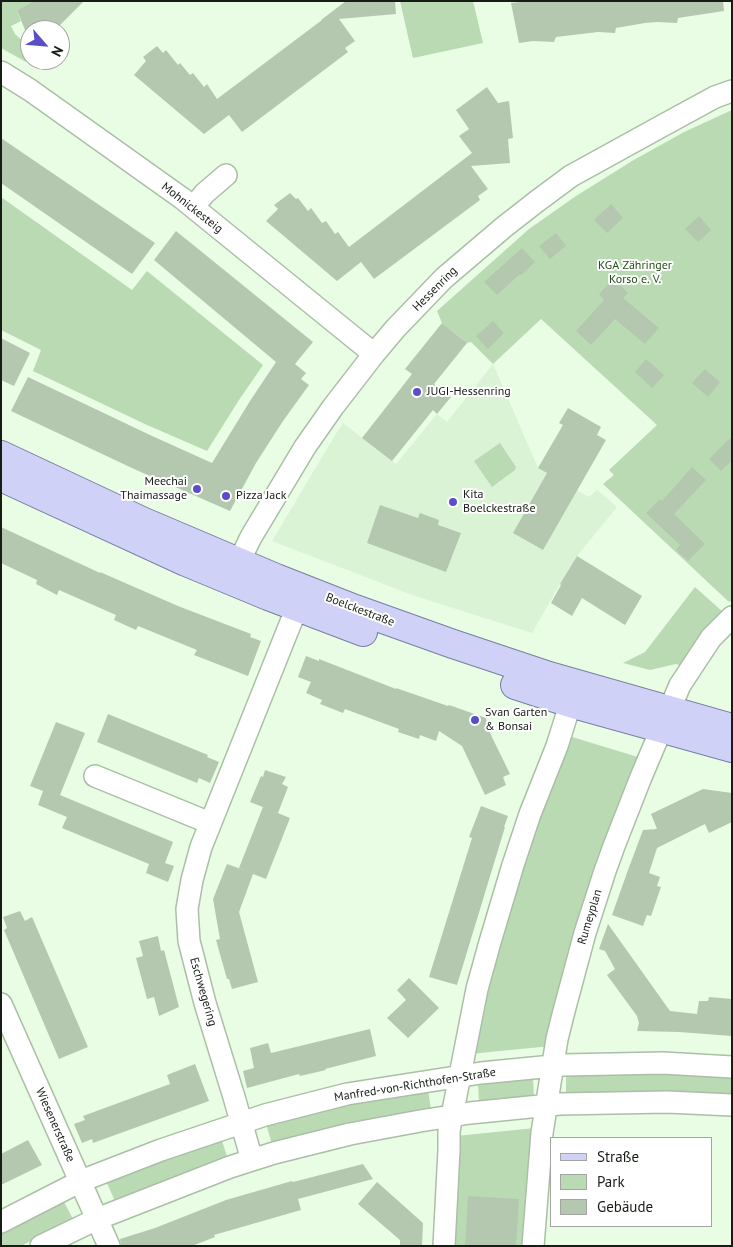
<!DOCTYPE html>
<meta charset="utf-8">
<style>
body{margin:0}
#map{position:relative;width:733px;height:1247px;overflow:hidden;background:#e8fde4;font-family:"PT Sans",sans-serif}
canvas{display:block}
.frame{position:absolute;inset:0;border:2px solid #161d14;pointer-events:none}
.legend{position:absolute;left:550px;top:1137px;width:162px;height:90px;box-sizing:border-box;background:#fff;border:1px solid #a2a5a1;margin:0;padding:6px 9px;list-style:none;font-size:15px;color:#161d14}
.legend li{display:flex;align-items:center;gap:10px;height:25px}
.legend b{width:25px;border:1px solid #a2a5a1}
.north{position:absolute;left:20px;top:20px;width:50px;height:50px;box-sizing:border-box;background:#fff;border:1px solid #a2a5a1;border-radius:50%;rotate:117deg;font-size:14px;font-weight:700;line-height:20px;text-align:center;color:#161d14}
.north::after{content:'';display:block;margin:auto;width:18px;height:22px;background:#5a4ec7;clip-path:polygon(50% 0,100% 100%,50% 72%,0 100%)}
</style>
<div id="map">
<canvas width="733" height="1247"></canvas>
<div class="frame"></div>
<ul class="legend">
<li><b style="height:6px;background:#d0d1f6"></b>Straße</li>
<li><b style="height:14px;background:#badab4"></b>Park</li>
<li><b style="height:14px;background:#b4c8b0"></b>Gebäude</li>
</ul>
<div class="north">N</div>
</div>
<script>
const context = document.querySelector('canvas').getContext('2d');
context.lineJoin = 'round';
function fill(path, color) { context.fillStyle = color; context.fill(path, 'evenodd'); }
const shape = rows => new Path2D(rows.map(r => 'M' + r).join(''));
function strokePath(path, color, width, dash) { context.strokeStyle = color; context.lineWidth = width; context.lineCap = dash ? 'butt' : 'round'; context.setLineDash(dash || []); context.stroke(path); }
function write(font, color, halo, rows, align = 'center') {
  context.font = font + ' "PT Sans",sans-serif'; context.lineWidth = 4; context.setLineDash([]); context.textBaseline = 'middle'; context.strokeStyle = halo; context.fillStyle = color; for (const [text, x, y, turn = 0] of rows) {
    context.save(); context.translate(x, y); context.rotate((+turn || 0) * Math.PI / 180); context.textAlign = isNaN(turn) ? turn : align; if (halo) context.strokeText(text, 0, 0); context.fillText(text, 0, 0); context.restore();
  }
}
fill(shape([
 [493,364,538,468,589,497,597,490,617,507,577,556,560,584,532,633,415,596,272,541,334,437,343,423,396,464,437,414,447,422]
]), '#d9f3d4');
fill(shape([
 [1,1,34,1,17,10,21,21,11,26,15,34,30,48,30,59,26,62,1,48],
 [400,1,473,1,483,43,413,58],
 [732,110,732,600,729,602,603,484,614,475,609,470,657,425,541,319,493,364,471,342,467,343,442,323,437,311,529,229,576,196,632,161,684,132],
 [1,197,132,290,147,271,263,365,239,400,207,451,147,425,33,371,41,350,1,330],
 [500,443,516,467,515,470,492,487,474,461],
 [695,587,723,612,682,666,676,664,650,670,623,663,645,652],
 [569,736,641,758,551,1046,470,1054,503,921],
 [640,1071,732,1074,732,1097,566,1095,566,1074],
 [533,1077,534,1099,479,1103,478,1081],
 [428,1089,431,1110,272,1144,266,1124,344,1104],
 [535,1128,527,1246,451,1246,456,1136],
 [221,1138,228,1159,152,1185,115,1201,106,1181],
 [63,1200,73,1219,21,1246,1,1246,1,1232]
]), '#badab4');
fill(shape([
 [34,1,84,1,55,30,25,30,17,10],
 [346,1,395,1,396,14,339,19,355,41,345,48,348,52,242,132,229,115,204,134,134,75,146,61,143,57,157,46,163,53,166,50,178,65,180,63,190,75,193,73,204,87,207,84,217,99,322,20,321,20],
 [528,1,723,1,724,11,678,18,677,23,657,22,645,23,616,28,615,33,598,32,556,37,554,42,533,41,519,43,511,3],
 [487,87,498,103,509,101,513,138,508,139,510,163,471,166,488,189,478,196,480,200,374,279,361,262,337,281,266,221,278,209,274,205,290,193,296,199,298,198,308,211,311,208,322,223,326,221,335,234,338,232,349,247,472,153,459,136,469,129,456,110],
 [1,138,155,243,132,274,1,183],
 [611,204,623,218,607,233,594,220],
 [699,216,711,230,698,242,685,229],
 [176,231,313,342,295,364,306,373,301,379,309,385,283,421,256,463,230,511,134,469,11,411,28,377,150,435,212,463,250,401,276,362,154,260],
 [556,233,566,246,550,259,539,246],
 [522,248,535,262,521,275,520,274,497,295,484,282],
 [613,279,628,293,623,298,659,328,645,344,615,319,591,345,576,331,604,300,599,294],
 [493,321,504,333,488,349,476,336],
 [442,323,467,343,434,384,451,397,437,414,433,410,392,461,362,438,412,374,405,369],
 [1,338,30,353,14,386,1,380],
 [646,359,664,375,652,388,635,372],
 [705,369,720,382,708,397,692,383],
 [568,408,601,427,597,435,606,440,543,550,513,533,547,473,538,468,563,425,559,423],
 [732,436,732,460,721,471,709,459],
 [692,467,706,480,674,514,705,544,688,561,676,550,680,545,646,513,660,499,662,501],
 [380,505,418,518,420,513,439,520,438,525,461,533,446,572,367,543],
 [1,527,100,573,100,572,178,606,251,634,250,637,261,641,248,676,194,655,197,650,138,626,136,630,114,620,116,615,59,590,57,595,36,584,37,580,1,563],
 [577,556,642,596,625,625,582,598,572,616,551,603,561,585,560,584],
 [306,656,319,661,319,659,396,689,396,688,448,706,449,705,486,718,490,733,510,774,503,777,506,785,485,795,462,746,439,731,436,741,420,735,419,739,398,732,399,729,345,709,343,713,320,704,322,700,306,693,311,682,298,677],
 [108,714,208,755,207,757,219,762,210,783,199,778,197,783,97,742],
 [56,722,85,733,60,795,173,842,165,863,174,866,168,882,146,873,149,864,62,828,67,817,38,805,43,791,30,786],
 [265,770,286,777,282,784,288,787,278,813,250,802,261,776,263,777],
 [703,789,732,793,732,822,709,833,705,824,657,848,649,873,660,877,657,886,661,887,651,916,647,915,643,926,612,915,628,870,643,830,657,829,651,814],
 [481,806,508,816,504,827,505,827,457,985,429,977,472,838,469,837],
 [263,807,290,818,266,879,253,874,239,912,258,982,232,989,229,979,227,979,216,940,220,939,213,899,227,864,247,871,239,868],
 [20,911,25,921,32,917,88,1047,59,1059,4,930,7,928,3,917],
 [608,924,670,1011,697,1014,699,1001,708,1001,709,997,732,999,732,1036,679,1032,637,1031,639,1023,637,1016,607,975,615,969,605,951,599,949],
 [158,936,161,951,164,950,179,1007,159,1016,154,997,147,999,136,958,143,956,139,941],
 [409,978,439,1008,408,1038,387,1018,406,1000,397,990],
 [370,1029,376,1056,325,1069,326,1070,300,1076,299,1074,247,1088,243,1071,254,1068,250,1048,268,1043,271,1053],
 [195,1064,209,1101,93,1143,92,1139,82,1143,74,1124,85,1120,83,1116,170,1084,167,1075],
 [28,1140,42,1165,1,1185,1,1154],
 [363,1164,373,1179,298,1199,301,1210,214,1235,215,1237,192,1246,121,1246,120,1239,155,1228,226,1200,292,1181,293,1182],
 [377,1182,423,1223,422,1246,400,1246,400,1240,358,1204],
 [468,1196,519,1199,516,1246,465,1246]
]), '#b4c8b0');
const minor = shape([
 [1,72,30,90,183,199,374,354],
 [193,207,205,193,226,175],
 [232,576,251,537,305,447,333,407,374,354,395,329,444,278,504,227,536,202,571,176,660,127,715,97,732,91],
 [95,776,210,823],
 [1,1004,109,1246],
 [252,1160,234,1097,205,1003,189,941,187,909,192,880,201,847,297,607],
 [1,1222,81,1181,161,1150,265,1115,347,1094,481,1073,563,1065,663,1063,732,1067],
 [41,1246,97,1219,230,1167,274,1153,350,1134,420,1121,470,1113,560,1104,667,1102,732,1105],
 [444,1246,449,1150,449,1131,477,989,490,942,513,865,530,814,557,746,575,689],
 [533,1246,542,1133,557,1039,564,1011,585,933,605,871,614,846,641,777,680,685,711,638,732,617]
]);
const major = shape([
 [1,455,144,522,276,578,355,609,453,644,549,676,732,728],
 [1,477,186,562,268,596,363,632],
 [515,685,570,703,732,748]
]);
strokePath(minor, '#abbfa7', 24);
strokePath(major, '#7a7ea3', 30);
strokePath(minor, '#fff', 21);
strokePath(major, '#d0d1f6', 28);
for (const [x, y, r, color] of [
 [417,392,5,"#5a4ec7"],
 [197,489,5,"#5a4ec7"],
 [226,496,5,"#5a4ec7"],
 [453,502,5,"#5a4ec7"],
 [475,720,5,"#5a4ec7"]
]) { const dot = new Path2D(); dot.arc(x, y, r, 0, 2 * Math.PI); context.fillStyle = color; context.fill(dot); strokePath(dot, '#fff', 2); }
write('12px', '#161d14', '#fff', [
 ["Mohnickesteig",192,208,38],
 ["Hessenring",435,289,-45],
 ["Boelckestraße",360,610,21],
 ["Rumeyplan",590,917,-73],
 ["Eschwegering",203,992,74],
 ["Manfred-von-Richthofen-Straße",415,1085,-9],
 ["Wiesenerstraße",55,1125,66]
]);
write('12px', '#1f5015', '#fff', [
 ["KGA Zähringer",635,266],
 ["Korso e. V.",635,280]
]);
write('12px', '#161d14', '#fff', [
 ["JUGI-Hessenring",427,392],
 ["Meechai",187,482,"right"],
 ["Thaimassage",187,496,"right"],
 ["Kita",463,495],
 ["Boelckestraße",463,509],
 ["Pizza Jack",236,496],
 ["Svan Garten",485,713],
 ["& Bonsai",485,727]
], 'left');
</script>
